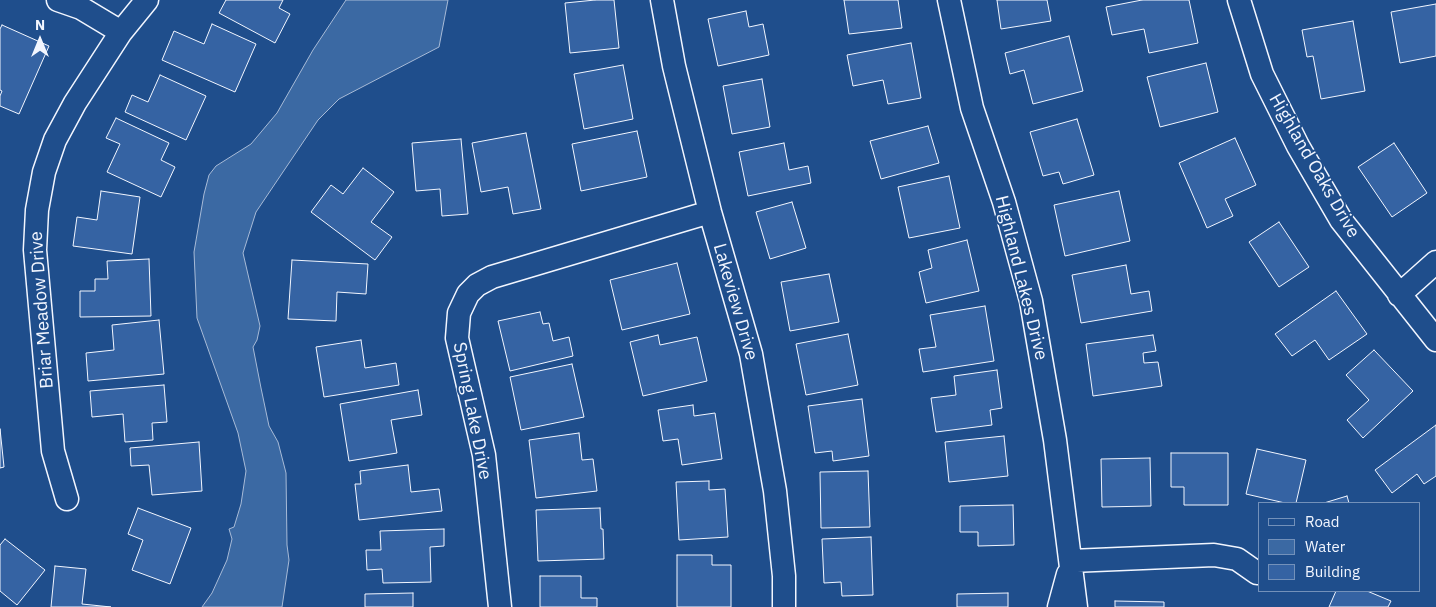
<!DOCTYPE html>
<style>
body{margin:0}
#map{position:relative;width:1436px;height:607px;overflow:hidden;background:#1f4e8c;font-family:"IBM Plex Sans",sans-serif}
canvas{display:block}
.legend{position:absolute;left:1258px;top:502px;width:162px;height:90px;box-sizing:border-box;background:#1f4e8c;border:1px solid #7391ba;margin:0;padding:6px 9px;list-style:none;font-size:15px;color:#f2f6ff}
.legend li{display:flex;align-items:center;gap:10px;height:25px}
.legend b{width:25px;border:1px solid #7391ba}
.north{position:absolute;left:15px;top:15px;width:50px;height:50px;-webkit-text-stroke:4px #1f4e8c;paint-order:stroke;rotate:0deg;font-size:14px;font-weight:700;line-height:20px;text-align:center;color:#f2f6ff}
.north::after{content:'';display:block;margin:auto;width:18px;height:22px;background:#f2f6ff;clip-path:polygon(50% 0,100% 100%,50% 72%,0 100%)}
</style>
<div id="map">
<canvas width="1436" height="607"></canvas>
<ul class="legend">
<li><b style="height:6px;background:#1f4e8c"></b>Road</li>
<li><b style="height:14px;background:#3b69a3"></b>Water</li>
<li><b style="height:14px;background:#3563a3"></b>Building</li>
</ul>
<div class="north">N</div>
</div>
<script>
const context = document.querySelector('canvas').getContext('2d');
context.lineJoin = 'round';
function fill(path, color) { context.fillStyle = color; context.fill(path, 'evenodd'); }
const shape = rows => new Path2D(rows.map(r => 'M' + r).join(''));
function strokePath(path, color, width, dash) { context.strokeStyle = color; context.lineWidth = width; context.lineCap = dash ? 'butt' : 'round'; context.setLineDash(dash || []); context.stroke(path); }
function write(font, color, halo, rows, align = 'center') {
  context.font = font + ' "IBM Plex Sans",sans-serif'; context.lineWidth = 4; context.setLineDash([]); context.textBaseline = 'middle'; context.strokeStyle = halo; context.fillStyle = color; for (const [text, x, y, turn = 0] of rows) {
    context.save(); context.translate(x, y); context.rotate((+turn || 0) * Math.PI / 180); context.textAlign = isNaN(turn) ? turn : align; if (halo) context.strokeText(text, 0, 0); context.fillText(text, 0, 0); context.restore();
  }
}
const water = shape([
 [346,0,448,0,439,47,339,99,318,120,256,212,243,253,260,326,257,340,253,347,261,388,269,426,278,442,286,473,287,545,289,560,282,607,202,607,212,593,227,560,232,539,229,529,234,527,241,504,246,471,238,433,197,318,194,252,204,194,209,175,216,166,251,144,277,113,313,50,346,0]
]);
fill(water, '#3b69a3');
strokePath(water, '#a8bbd7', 1);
const building = shape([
 [226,0,283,0,279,8,290,14,275,43,219,13,226,0],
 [595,0,614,0,619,48,570,53,565,3,595,0],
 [844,0,898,0,902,28,849,34,844,0],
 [997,0,1047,0,1051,21,1001,29,997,0],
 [1142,0,1189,0,1198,43,1149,53,1144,29,1112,35,1106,7,1142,0],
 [1436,4,1436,56,1400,63,1391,12,1436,4],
 [746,11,749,27,763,24,769,55,718,66,708,19,746,11],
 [1353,21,1365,91,1321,99,1313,56,1307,57,1302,30,1353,21],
 [212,24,256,44,235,92,162,60,174,31,204,44,212,24],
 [2,25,49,46,19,114,0,106,0,96,2,91,0,90,0,29,2,25],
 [1069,36,1083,91,1033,104,1024,70,1010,74,1005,53,1069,36],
 [911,43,921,98,888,104,883,80,853,86,847,55,911,43],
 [1206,63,1218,112,1160,127,1147,77,1206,63],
 [623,65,633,119,584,129,574,74,623,65],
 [160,75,206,96,186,140,125,112,132,95,148,102,160,75],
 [762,79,770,127,732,134,723,86,762,79],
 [116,118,169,143,161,160,175,167,161,197,107,172,120,144,106,138,116,118],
 [1077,119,1094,175,1063,184,1059,172,1043,176,1030,132,1077,119],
 [928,126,939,163,881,179,870,141,928,126],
 [637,131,647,177,581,191,572,144,637,131],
 [526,133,541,209,513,214,508,187,481,192,472,143,526,133],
 [1235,138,1256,185,1225,199,1233,216,1207,228,1179,163,1235,138],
 [461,139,468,214,442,216,440,189,416,191,412,143,461,139],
 [784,143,789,170,808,166,811,183,748,196,739,152,784,143],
 [1394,143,1427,193,1392,217,1358,167,1394,143],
 [363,168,394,192,371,222,392,237,375,260,311,212,331,185,343,194,363,168],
 [949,176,960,228,909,238,898,187,949,176],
 [101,191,140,197,132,254,73,246,77,217,97,220,101,191],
 [1119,191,1130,241,1065,256,1054,205,1119,191],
 [792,202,806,248,770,259,756,212,792,202],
 [1279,222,1309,267,1279,287,1249,242,1279,222],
 [967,240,979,291,926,303,919,272,932,268,928,250,967,240],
 [149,259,151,316,80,317,80,291,95,291,95,279,108,279,107,261,149,259],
 [292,260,368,264,366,294,337,292,336,321,288,319,292,260],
 [677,263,690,314,622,330,610,280,677,263],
 [1126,265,1131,294,1149,291,1152,311,1081,323,1072,275,1126,265],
 [829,274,839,322,790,331,781,282,829,274],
 [1336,291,1367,334,1329,360,1315,340,1292,356,1275,334,1336,291],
 [985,306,994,361,923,372,919,349,936,347,930,315,985,306],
 [540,312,543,324,549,323,553,341,569,337,573,356,510,371,498,321,540,312],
 [159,320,164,374,88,381,86,353,114,350,112,325,159,320],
 [848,334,858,385,806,395,796,344,848,334],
 [658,335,660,345,697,337,707,381,643,396,630,342,658,335],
 [1153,335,1156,351,1143,353,1144,363,1158,362,1162,386,1093,396,1086,344,1153,335],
 [361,340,365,368,396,363,399,385,324,397,316,347,361,340],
 [1374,350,1413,391,1363,438,1347,420,1369,400,1346,375,1374,350],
 [572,364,584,417,521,430,510,377,572,364],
 [997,370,1002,408,990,410,992,425,936,432,931,398,956,395,954,376,997,370],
 [164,385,167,422,152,423,153,440,125,442,123,414,92,417,90,391,164,385],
 [418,390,422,415,391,420,397,453,349,461,340,404,418,390],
 [862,399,869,456,833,461,832,451,815,453,808,406,862,399],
 [693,405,694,416,715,413,722,459,682,465,678,439,663,441,658,410,693,405],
 [1436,425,1436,476,1424,484,1417,474,1392,493,1375,470,1436,425],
 [0,429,4,467,0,468,0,429],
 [579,433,582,460,593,459,597,491,536,498,529,440,579,433],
 [1004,436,1008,476,949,482,945,442,1004,436],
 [199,442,202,491,152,495,149,465,131,466,130,448,199,442],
 [1257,449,1306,460,1296,503,1285,503,1246,494,1257,449],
 [1171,453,1228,453,1228,505,1184,505,1184,487,1171,487,1171,453],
 [1150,458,1151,506,1102,507,1101,459,1150,458],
 [408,465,411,492,439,489,442,511,359,520,355,484,361,484,360,471,408,465],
 [868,471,870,527,821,528,820,472,868,471],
 [709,481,709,490,725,489,728,537,679,540,676,482,709,481],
 [1347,496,1349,503,1324,503,1347,496],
 [1013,505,1014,545,978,546,978,532,960,532,960,506,1013,505],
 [138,508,191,528,170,584,132,570,143,540,128,534,138,508],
 [600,508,601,529,603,529,604,559,538,561,536,510,600,508],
 [444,529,444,546,430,547,431,582,383,583,382,569,367,570,366,550,381,550,380,531,444,529],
 [871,537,873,595,842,596,841,582,824,583,822,539,871,537],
 [5,539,45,570,17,605,0,591,0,545,5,539],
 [677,555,712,555,712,565,731,565,731,607,677,607,677,555],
 [55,566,86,569,82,604,111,607,51,607,55,566],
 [540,576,581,576,581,598,597,598,597,607,540,607,540,576],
 [1336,591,1367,591,1391,601,1388,607,1329,607,1336,591],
 [413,593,413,607,365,607,365,594,413,593],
 [1008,593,1008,607,957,607,957,594,1008,593],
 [1115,601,1164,602,1164,607,1115,607,1115,601]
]);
fill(building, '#3563a3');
strokePath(building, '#f2f6ff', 1);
const minor = shape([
 [58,0,81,8,121,32],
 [662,0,674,66,710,212,751,354,775,491,784,576,784,607],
 [949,0,972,108,1004,202,1031,301,1055,440,1076,607],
 [1239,0,1262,74,1298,146,1341,220,1436,340],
 [1399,295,1436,262],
 [67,499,53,451,35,250,37,210,44,172,55,140,75,103,121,32,147,0],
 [1071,561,1214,555,1237,559,1257,573],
 [500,607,484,455,457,338,459,313,468,294,477,285,492,277,710,212],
 [1059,607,1068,574]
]);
strokePath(minor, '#f2f6ff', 25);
strokePath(minor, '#1f4e8c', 22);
write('18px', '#f2f6ff', '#1f4e8c', [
 ["Highland Oaks Drive",1314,166,60],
 ["Highland Lakes Drive",1021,278,76],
 ["Lakeview Drive",735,302,74],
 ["Briar Meadow Drive",42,310,-94],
 ["Spring Lake Drive",472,411,79]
]);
</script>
